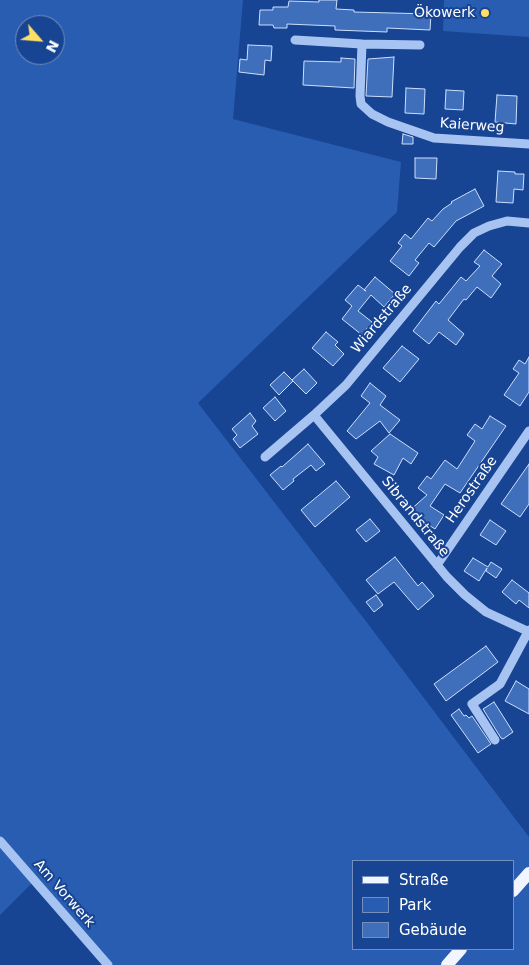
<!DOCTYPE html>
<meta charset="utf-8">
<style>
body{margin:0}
#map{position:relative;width:529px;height:965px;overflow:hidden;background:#174493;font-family:"DejaVu Sans",sans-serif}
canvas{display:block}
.legend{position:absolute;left:352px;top:860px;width:162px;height:90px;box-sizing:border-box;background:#174493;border:1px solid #748fbe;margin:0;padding:6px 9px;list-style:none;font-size:15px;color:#fff}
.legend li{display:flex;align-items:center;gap:10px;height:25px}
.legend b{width:25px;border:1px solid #748fbe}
.north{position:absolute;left:15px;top:15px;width:50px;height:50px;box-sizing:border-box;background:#174493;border:1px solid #748fbe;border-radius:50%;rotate:117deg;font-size:14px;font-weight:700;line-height:20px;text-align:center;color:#fff}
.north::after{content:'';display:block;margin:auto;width:18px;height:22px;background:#ffde66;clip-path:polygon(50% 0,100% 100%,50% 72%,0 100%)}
</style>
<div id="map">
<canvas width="529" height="965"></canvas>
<ul class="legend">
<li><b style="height:6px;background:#f0f5ff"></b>Straße</li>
<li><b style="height:14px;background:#295db2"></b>Park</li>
<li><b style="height:14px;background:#3f6ebb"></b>Gebäude</li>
</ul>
<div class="north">N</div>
</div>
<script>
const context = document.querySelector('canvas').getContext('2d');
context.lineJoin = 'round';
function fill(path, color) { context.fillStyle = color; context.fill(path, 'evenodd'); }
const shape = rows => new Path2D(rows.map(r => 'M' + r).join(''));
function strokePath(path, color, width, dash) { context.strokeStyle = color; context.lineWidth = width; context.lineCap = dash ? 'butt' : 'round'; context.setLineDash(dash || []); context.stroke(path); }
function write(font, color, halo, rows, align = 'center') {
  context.font = font + ' "DejaVu Sans",sans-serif'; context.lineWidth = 4; context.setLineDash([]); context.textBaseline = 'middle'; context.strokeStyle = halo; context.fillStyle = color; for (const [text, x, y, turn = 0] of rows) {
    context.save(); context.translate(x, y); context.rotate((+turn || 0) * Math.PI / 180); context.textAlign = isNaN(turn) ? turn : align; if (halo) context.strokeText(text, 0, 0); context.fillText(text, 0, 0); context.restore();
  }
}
fill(shape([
 [0,0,243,0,233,119,401,162,397,212,198,403,365,620,529,837,529,965,108,965,34,881,0,915],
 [25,25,55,25,55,55,25,55],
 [353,861,513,861,513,949,353,949],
 [444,0,529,0,529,37,443,31]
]), '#295db2');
const building = shape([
 [319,0,337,0,336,9,354,10,354,12,431,14,430,30,387,28,387,32,335,30,335,26,287,24,287,28,274,28,273,25,259,25,260,10,273,10,273,7,288,7,289,1,319,2,319,0],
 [248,45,272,46,271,61,265,60,264,75,239,72,240,59,247,60,248,45],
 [394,57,392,97,366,96,368,59,394,57],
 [341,58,355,59,354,88,303,85,304,61,341,62,341,58],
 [406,88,425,89,424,114,405,113,406,88],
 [446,90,464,91,463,110,445,109,446,90],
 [497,95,517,96,516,124,495,122,497,95],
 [403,134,413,137,413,144,402,144,403,134],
 [415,158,437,158,436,179,415,178,415,158],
 [498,171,515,172,515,174,524,174,523,190,514,189,513,203,496,202,498,171],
 [475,189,484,206,456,221,434,247,429,243,415,260,419,263,409,276,390,261,402,246,398,243,405,234,411,239,428,218,432,221,443,209,452,203,451,202,475,189],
 [484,250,502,264,492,276,501,284,491,298,477,287,466,300,464,299,448,320,464,334,456,345,439,332,429,344,413,331,436,301,439,304,461,277,466,281,480,266,474,262,484,250],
 [375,277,395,294,384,307,371,295,358,311,372,322,362,335,342,319,352,306,345,300,358,285,366,291,364,290,375,277],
 [326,332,338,342,335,345,344,354,333,366,312,348,326,332],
 [402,346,419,359,400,382,383,368,402,346],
 [529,357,529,392,520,406,504,395,519,373,513,369,519,360,525,364,529,357],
 [304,369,317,383,306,394,292,380,304,369],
 [284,372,293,381,279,395,270,385,284,372],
 [370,383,386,396,380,405,400,420,389,433,380,421,356,439,347,431,370,403,361,396,370,383],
 [275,397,286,411,275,421,263,408,275,397],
 [250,413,256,421,252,426,258,434,240,448,233,439,237,435,232,429,250,413],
 [490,416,506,426,460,493,445,484,430,506,444,515,435,529,408,512,427,495,418,488,427,476,431,479,445,460,457,469,475,441,467,435,475,424,482,429,490,416],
 [390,434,418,453,411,464,403,458,394,475,374,464,378,457,371,451,390,434],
 [308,444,325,464,316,471,311,465,293,479,294,481,283,490,270,475,281,466,282,467,308,444],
 [529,464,529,504,520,517,501,504,529,464],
 [336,481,350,497,315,527,301,510,336,481],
 [370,519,380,531,366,542,356,530,370,519],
 [490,520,506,531,496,545,480,535,490,520],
 [395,557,418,586,422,582,434,596,418,610,394,582,378,594,366,580,395,557],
 [473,558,488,567,491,562,502,569,496,578,486,571,487,568,479,581,464,571,473,558],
 [512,580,529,593,529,608,519,600,516,604,502,592,512,580],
 [376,595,383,605,374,612,366,602,376,595],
 [486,646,498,662,446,701,434,684,486,646],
 [516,681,529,689,529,714,505,701,516,681],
 [494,702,513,732,503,739,501,738,483,709,494,702],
 [459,709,464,716,466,715,469,718,472,716,491,744,478,753,451,715,459,709]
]);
fill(building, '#3f6ebb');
strokePath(building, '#cddffc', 1);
strokePath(shape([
 [295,40,362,44,360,96,361,104,372,114,388,122,434,138,529,144],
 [362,44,420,45],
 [314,415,447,577,465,595,486,612,525,630,529,631],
 [265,457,314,415,346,385,460,247,474,233,489,226,507,221,529,223],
 [437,565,529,431],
 [495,740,472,704,500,684,529,630],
 [0,841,108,965]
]), '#a7c3f1', 9);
strokePath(shape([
 [513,891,529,873],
 [447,965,461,949]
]), '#f0f5ff', 12);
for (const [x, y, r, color] of [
 [485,13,5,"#ffde66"]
]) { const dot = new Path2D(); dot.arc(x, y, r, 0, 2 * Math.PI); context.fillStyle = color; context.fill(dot); strokePath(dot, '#174493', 2); }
write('14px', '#fff', '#174493', [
 ["Ökowerk",475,13]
], 'right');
write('14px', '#fff', '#174493', [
 ["Kaierweg",472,126,4],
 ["Wiardstraße",382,319,-50],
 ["Herostraße",472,490,-55],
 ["Sibrandstraße",415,517,51],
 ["Am Vorwerk",64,894,49]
]);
</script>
